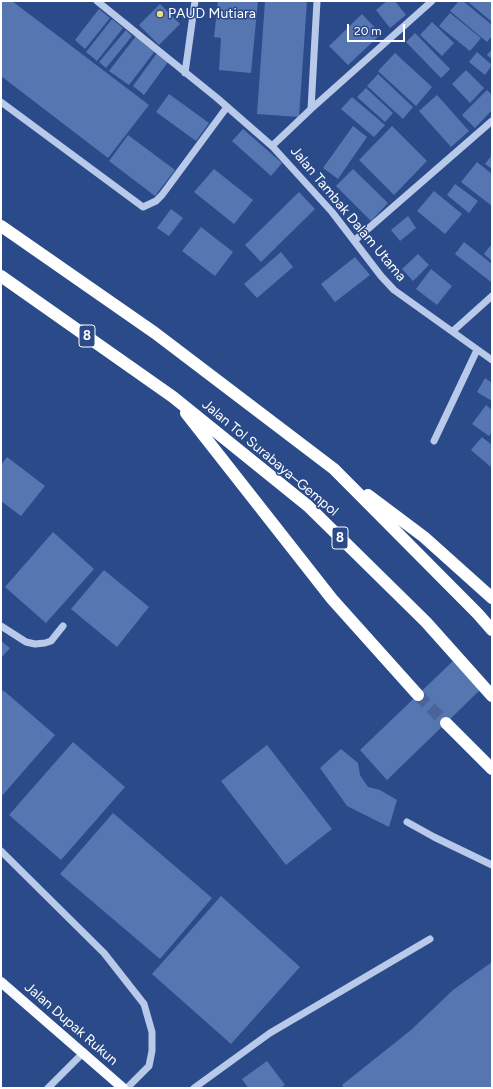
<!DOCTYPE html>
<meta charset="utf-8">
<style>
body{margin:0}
#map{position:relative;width:493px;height:1089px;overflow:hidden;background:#2a4a89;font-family:Figtree,sans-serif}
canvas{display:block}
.frame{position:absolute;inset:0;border:2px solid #fff;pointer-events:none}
.scale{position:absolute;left:347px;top:24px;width:58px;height:18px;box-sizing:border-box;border:2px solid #fff;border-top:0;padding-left:5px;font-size:12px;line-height:14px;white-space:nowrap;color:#fff;-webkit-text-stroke:3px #2a4a89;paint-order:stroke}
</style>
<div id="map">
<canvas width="493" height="1089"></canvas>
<div class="frame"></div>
<div class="scale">20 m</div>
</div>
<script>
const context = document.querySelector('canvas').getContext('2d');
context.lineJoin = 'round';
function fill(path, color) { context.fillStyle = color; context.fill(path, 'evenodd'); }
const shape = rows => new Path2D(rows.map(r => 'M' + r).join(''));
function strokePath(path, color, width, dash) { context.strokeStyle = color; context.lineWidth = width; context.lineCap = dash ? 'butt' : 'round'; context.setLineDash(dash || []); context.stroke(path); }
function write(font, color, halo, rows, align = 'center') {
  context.font = font + ' Figtree,sans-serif'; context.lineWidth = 3; context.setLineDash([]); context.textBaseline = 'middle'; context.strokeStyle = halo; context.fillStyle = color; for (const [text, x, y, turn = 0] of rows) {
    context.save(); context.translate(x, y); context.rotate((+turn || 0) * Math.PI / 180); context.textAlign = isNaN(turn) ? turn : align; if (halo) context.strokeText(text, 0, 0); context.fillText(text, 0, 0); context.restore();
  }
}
fill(shape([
 [1,1,12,1,149,105,108,158,1,76],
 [218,1,258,1,251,73,219,70,221,38,214,37],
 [265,1,307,1,299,117,257,114],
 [387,1,395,1,406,15,390,28,376,10],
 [459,1,463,1,492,25,492,36,487,42,450,11],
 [467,1,492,1,492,22],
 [160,4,180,24,159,45,139,25],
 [99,9,110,18,85,49,75,40],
 [450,13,481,38,470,51,439,26],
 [362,14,381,34,348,65,329,46],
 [112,19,123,28,97,61,86,52],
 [432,22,454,43,442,56,420,35],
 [126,30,132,36,106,68,99,62],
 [415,33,450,69,441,78,406,42],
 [136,36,155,51,129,85,109,71],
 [492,49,492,59,487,55],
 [477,52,492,65,485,75,469,62],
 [157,53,168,62,144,95,133,86],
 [395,53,432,87,416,106,378,71],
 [466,70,484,88,470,103,452,84],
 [378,74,413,107,403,119,367,86],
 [366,88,393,113,385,122,357,97],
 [487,90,492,95,492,110,475,128,462,115],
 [169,94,209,123,196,141,156,112],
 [437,95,469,131,451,147,419,111],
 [352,97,385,125,374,137,341,109],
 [353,126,367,137,338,179,323,168],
 [392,126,427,161,394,195,359,160],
 [243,129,282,163,271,176,232,141],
 [128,135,175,170,155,196,109,161],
 [492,155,492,169,485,164],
 [477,162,492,174,492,206,461,182],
 [214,169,253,200,234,224,194,192],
 [353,169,388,203,371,221,336,186],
 [455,184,478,201,469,213,447,195],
 [434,191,462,214,445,234,417,211],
 [299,192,315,209,261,262,245,245],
 [171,209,183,218,169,236,157,228],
 [408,216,416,228,400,241,391,230],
 [201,227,233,252,215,276,182,251],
 [464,242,492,264,491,282,455,254],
 [491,245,492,246,492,261,484,254],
 [281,252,293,267,257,298,244,284],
 [418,254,429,265,413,281,402,269],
 [355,257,370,275,335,302,321,284],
 [431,269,452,286,437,305,416,289],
 [485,378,492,383,492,401,477,392],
 [486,405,492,410,492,432,489,436,472,424],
 [482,437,492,445,492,468,471,450],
 [7,457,45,486,21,516,1,501,1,465],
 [53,532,94,569,46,623,5,587],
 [104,570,149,607,117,647,71,609],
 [1,641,10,648,1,658],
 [453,661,480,690,387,780,360,750],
 [3,690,55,735,1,797,1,693],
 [73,742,125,787,61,860,9,815],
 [267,745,332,829,286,865,221,781],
 [341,749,358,763,360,775,368,787,380,790,397,800,389,827,347,806,320,768],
 [113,813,212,898,160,959,60,874],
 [221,896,300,967,231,1044,152,974],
 [492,962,492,1088,344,1088,342,1085,411,1030,453,990],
 [267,1061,285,1085,281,1088,248,1088,242,1079]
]), '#5676b2');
strokePath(shape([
 [418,695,446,723]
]), '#4a659b', 12, [12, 6]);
strokePath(shape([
 [97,1,217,98,272,146,332,212,381,276,394,290,492,360],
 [185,73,195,1],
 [1,102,143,207,156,201,162,195,227,107],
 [311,109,432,1],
 [272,146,311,109,317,1],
 [354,241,492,121],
 [453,331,492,296],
 [434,441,477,350],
 [1,626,26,642,35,644,45,643,51,641,63,626],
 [407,822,434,837,492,865],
 [1,851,104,953,144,1004,152,1032,152,1051,149,1066,127,1088],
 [48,1088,84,1052],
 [194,1088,270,1033,430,939]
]), '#b8c9e9', 7);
strokePath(shape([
 [1,982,123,1088]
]), '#fafbfe', 10);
strokePath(shape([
 [1,226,155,333,334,469,478,614,492,630],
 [1,276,173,397,308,506,426,622,492,696],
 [186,413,332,599,418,695],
 [368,495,424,537,492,598],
 [446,723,492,769]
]), '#fff', 12);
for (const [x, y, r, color] of [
 [160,14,4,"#efda80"]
]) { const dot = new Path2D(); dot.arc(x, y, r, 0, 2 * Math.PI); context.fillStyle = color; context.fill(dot); strokePath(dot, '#2a4a89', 1.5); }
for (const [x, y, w] of [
 [87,336,16],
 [340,538,16]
]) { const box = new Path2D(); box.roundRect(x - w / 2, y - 11, w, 22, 3); context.fillStyle = '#2a4a89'; context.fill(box); strokePath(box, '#fff', 1); }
write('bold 13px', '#fff', null, [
 ["8",87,336],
 ["8",340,538]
]);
write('14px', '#fff', '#2a4a89', [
 ["PAUD Mutiara",168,14]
], 'left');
write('14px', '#fff', '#2a4a89', [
 ["Jalan Tambak Dalam Utama",348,214,50],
 ["Jalan Tol Surabaya–Gempol",270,458,40],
 ["Jalan Dupak Rukun",71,1024,41]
]);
</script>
